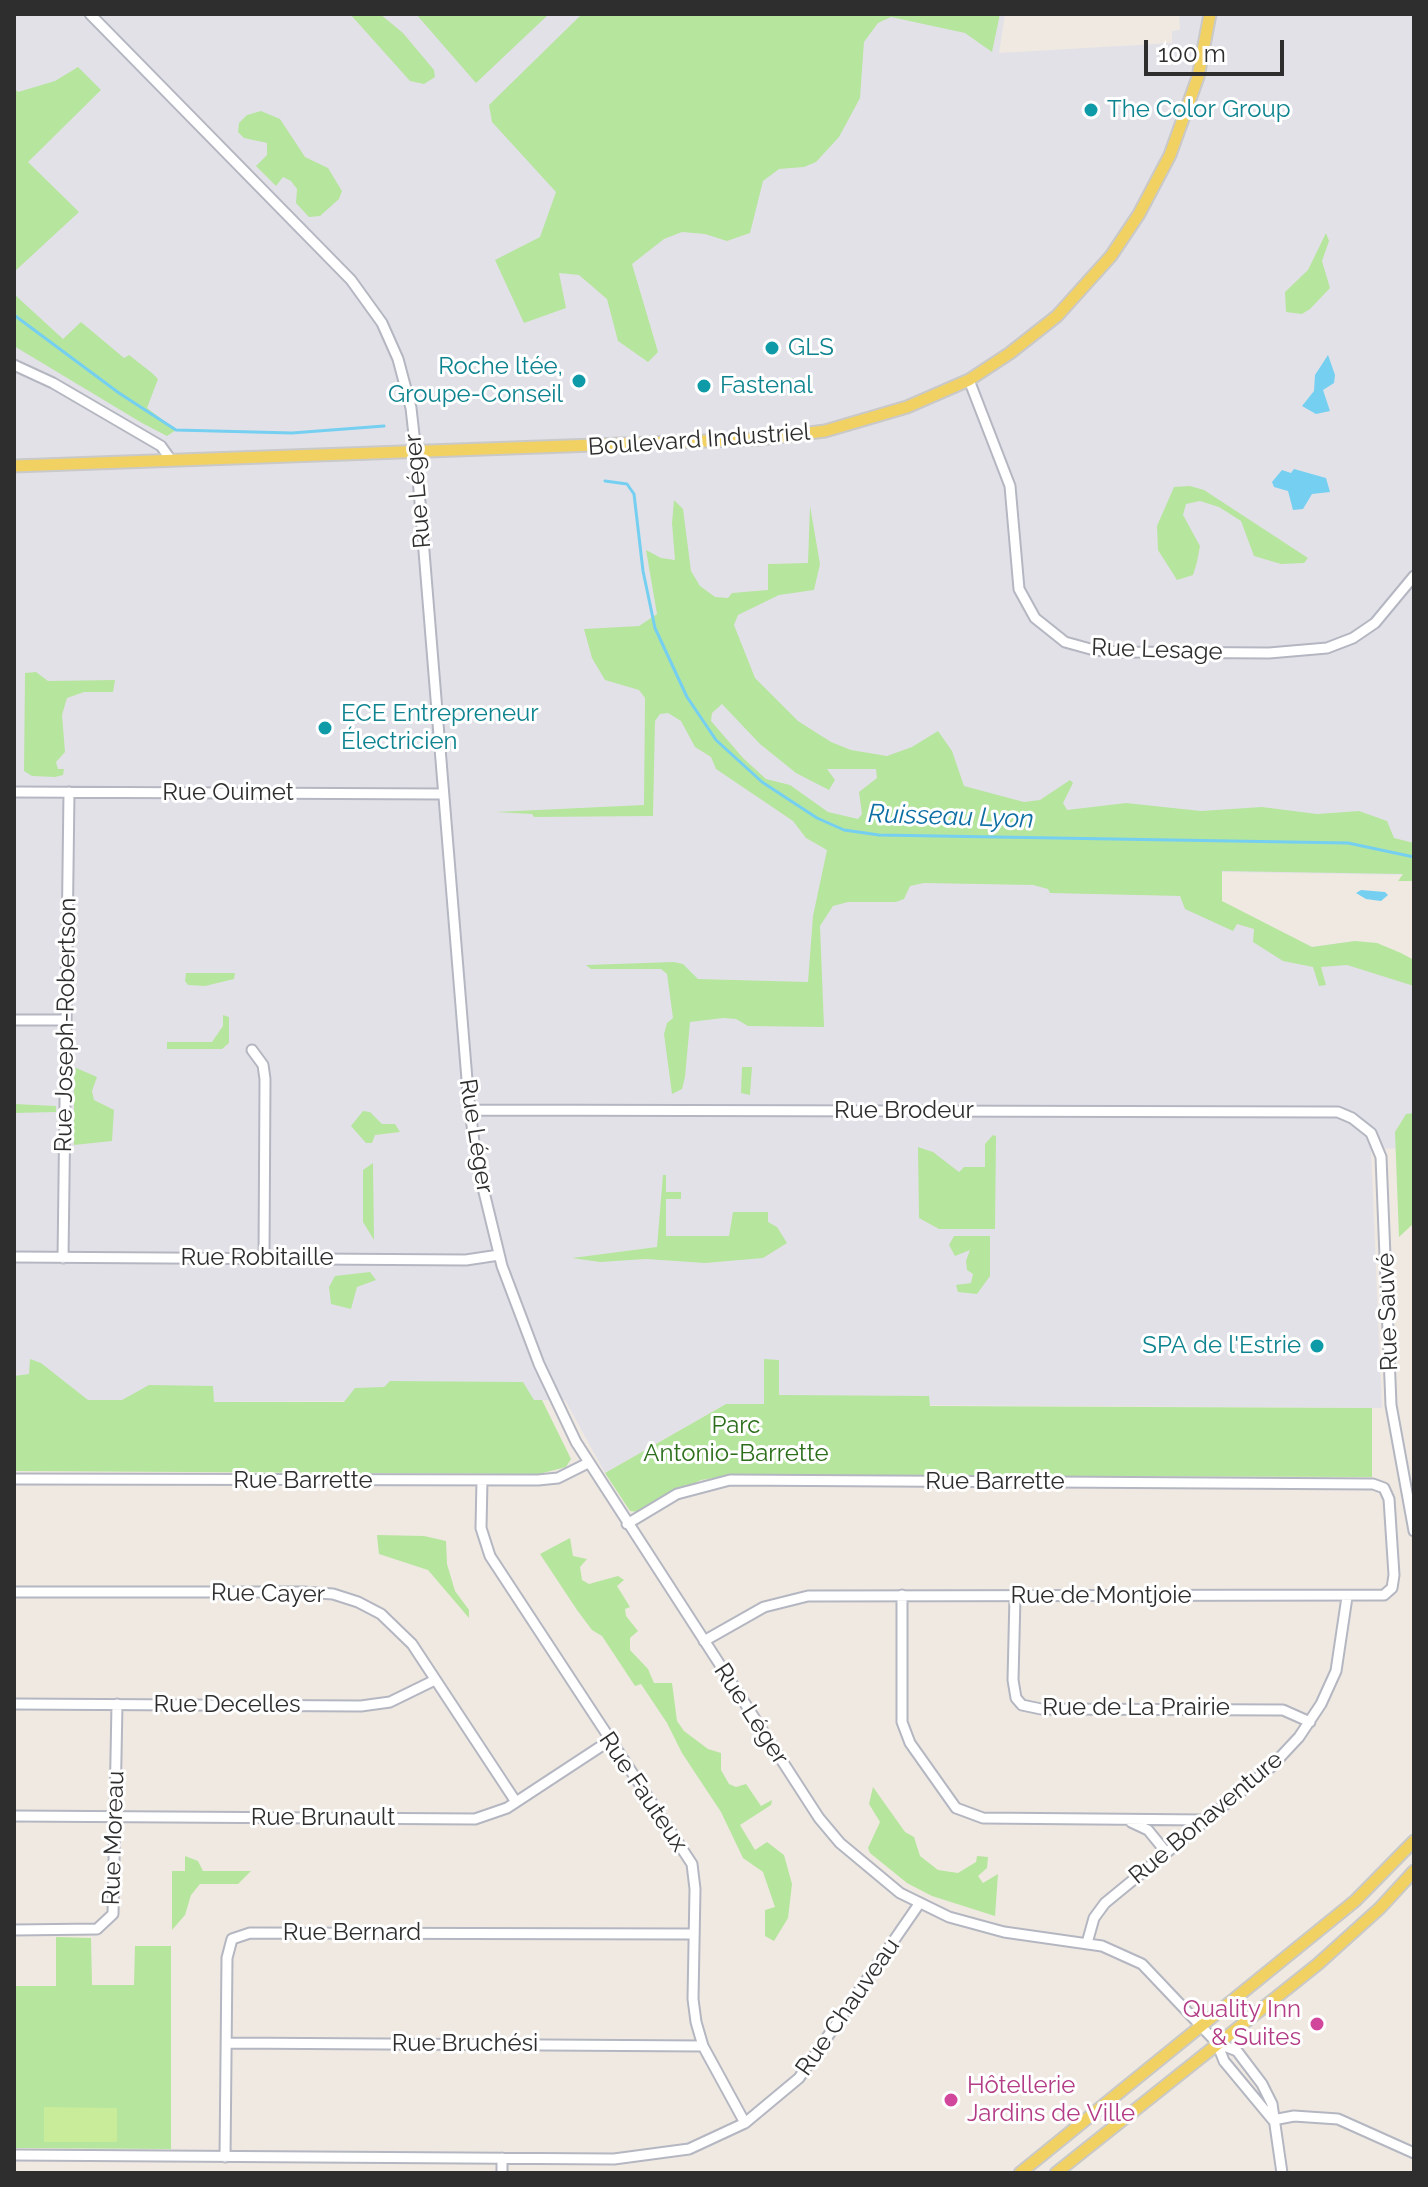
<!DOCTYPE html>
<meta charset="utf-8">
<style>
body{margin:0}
#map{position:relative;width:1428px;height:2187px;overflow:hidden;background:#efe9e1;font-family:Raleway,sans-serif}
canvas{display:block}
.frame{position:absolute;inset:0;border:16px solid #2e2e2e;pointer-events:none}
.scale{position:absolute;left:1144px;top:40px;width:140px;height:36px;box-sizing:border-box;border:4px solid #2e2e2e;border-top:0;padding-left:10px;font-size:24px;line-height:28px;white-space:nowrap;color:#2e2e2e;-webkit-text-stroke:6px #fff;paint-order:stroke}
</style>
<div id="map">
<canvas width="1428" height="2187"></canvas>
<div class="frame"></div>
<div class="scale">100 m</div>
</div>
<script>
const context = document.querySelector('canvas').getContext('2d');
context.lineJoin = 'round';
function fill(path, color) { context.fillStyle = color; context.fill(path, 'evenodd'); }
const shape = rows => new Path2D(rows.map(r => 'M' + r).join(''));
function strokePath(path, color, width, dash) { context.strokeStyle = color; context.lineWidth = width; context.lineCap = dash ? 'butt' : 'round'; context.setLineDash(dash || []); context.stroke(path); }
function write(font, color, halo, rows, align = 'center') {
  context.font = font + ' Raleway,sans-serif'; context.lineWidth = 6; context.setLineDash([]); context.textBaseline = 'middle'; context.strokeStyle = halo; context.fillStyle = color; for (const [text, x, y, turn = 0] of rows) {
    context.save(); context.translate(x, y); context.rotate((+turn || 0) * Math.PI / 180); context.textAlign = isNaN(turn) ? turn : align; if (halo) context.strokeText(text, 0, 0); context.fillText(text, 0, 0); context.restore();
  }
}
fill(shape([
 [14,14,1005,14,999,53,1172,43,1172,31,1180,30,1179,14,1414,14,1414,875,1222,872,1222,902,1312,947,1355,941,1414,973,1414,1148,1371,1149,1382,1408,726,1404,605,1473,565,1400,14,1403]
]), '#e3e1e8');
fill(shape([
 [350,14,380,14,403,33,434,70,435,77,424,84,410,81],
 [416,14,549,14,476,83],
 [582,14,1000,14,992,52,965,33,891,17,878,23,864,42,860,98,839,137,816,162,804,167,779,169,763,181,750,233,727,241,705,234,682,232,664,239,632,264,658,352,648,362,618,341,607,299,579,275,559,273,566,308,524,323,495,260,540,237,556,192,492,122,489,105],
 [78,67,101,90,28,162,79,212,14,272,14,88,18,92,55,81],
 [261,111,280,119,305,157,328,168,342,191,339,199,320,216,309,217,296,203,297,189,291,181,283,177,276,186,256,166,267,155,267,143,244,138,238,132,239,123,247,115],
 [1326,233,1329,241,1322,261,1330,288,1310,309,1302,314,1286,312,1285,292,1308,270],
 [14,294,63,339,81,322,124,358,129,355,152,373,158,379,147,408,176,430,167,436,142,423,14,346],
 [1190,486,1204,490,1308,558,1304,563,1281,564,1254,556,1241,521,1219,507,1200,501,1186,504,1183,515,1200,546,1197,562,1193,575,1177,580,1158,550,1157,526,1174,487],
 [674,500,683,509,691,571,700,586,715,597,728,598,732,593,768,590,768,564,808,563,810,506,820,564,814,590,779,595,738,615,734,625,755,678,798,721,831,742,851,750,887,756,912,747,938,731,952,751,964,786,1024,802,1040,800,1070,780,1073,783,1063,803,1067,810,1126,803,1201,811,1262,807,1317,814,1359,811,1387,821,1394,838,1414,843,1414,881,1398,881,1403,874,1222,871,1222,901,1312,947,1355,941,1377,943,1401,953,1414,960,1414,986,1347,965,1321,967,1326,985,1319,986,1313,967,1283,961,1253,942,1254,929,1237,924,1233,931,1185,909,1180,896,1050,893,1048,889,1033,885,924,883,910,886,904,899,896,902,848,902,833,906,820,926,824,1027,748,1026,736,1019,723,1018,690,1022,685,1077,682,1089,672,1094,664,1034,667,1023,673,1018,667,974,661,969,591,969,586,965,674,962,683,964,698,979,808,982,813,916,827,850,806,838,793,821,716,769,711,757,695,747,681,721,668,713,660,714,655,721,653,816,534,817,532,814,495,812,644,805,645,698,639,690,605,680,592,658,584,629,639,626,657,614,646,550,661,558,675,560,672,523],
 [722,704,760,744,796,773,829,790,835,780,827,769,876,769,877,778,859,792,862,814,858,819,828,812,790,785,766,779,743,758,711,721,712,713],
 [36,672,48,681,115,680,113,692,84,692,67,698,62,715,65,752,56,762,58,769,64,769,63,775,55,777,32,776,24,771,25,673],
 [186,973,235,973,234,979,205,986,188,985,185,981],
 [223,1015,229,1017,229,1043,222,1049,167,1049,167,1042,212,1042,223,1026],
 [74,1067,97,1077,92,1091,94,1100,114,1110,112,1141,74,1145],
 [742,1067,752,1067,750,1095,741,1093],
 [14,1104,56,1106,56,1112,14,1113],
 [363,1111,370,1112,382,1124,395,1124,400,1132,375,1135,372,1143,366,1143,351,1126],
 [1414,1113,1414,1223,1399,1237,1395,1132,1406,1114],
 [993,1135,996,1136,995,1229,939,1229,919,1218,918,1147,933,1152,959,1172,964,1167,985,1167,985,1144],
 [373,1163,374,1240,363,1222,363,1170],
 [663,1175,666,1175,666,1192,681,1192,681,1199,666,1199,666,1236,729,1236,733,1212,768,1212,768,1222,777,1227,787,1243,763,1258,705,1263,646,1259,600,1262,572,1258,657,1247],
 [954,1236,990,1236,990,1276,977,1294,958,1292,956,1285,971,1283,973,1274,967,1270,966,1261,970,1250,955,1256,949,1245],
 [370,1272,376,1280,357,1287,351,1309,331,1304,329,1287,335,1276],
 [30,1359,41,1363,88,1400,122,1400,149,1385,213,1386,214,1402,344,1402,355,1388,384,1387,390,1381,523,1382,534,1400,542,1400,571,1459,566,1467,539,1474,14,1471,14,1376,29,1374],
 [764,1359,779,1360,779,1395,929,1396,930,1406,1372,1408,1372,1477,736,1475,701,1480,638,1512,630,1511,605,1473,726,1404,764,1404],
 [377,1535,424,1536,446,1541,447,1564,455,1591,469,1610,469,1618,428,1570,379,1554],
 [570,1538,573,1556,587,1559,580,1567,582,1580,589,1584,618,1576,624,1580,617,1586,630,1607,625,1609,626,1616,638,1631,630,1638,630,1650,648,1669,654,1683,672,1683,677,1721,684,1731,708,1749,721,1753,721,1770,729,1784,736,1787,746,1784,761,1806,772,1800,771,1805,740,1825,755,1850,767,1842,784,1855,792,1884,788,1918,774,1941,765,1936,765,1910,775,1907,763,1872,743,1858,721,1812,682,1753,667,1723,641,1684,635,1686,602,1636,592,1630,577,1610,540,1554],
 [873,1787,905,1832,914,1837,920,1856,938,1870,958,1873,976,1862,977,1856,988,1857,987,1868,978,1876,983,1883,998,1874,995,1916,932,1896,907,1883,870,1853,868,1848,880,1822,869,1804],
 [185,1856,198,1861,203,1871,251,1871,238,1884,200,1884,191,1895,185,1915,172,1930,172,1871,185,1871],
 [56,1937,91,1938,92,1985,134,1985,135,1946,171,1946,171,2149,14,2148,14,1986,56,1986]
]), '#b6e59e');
fill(shape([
 [44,2107,117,2108,117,2142,44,2142]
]), '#c9ec9a');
fill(shape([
 [1328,355,1335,375,1334,383,1323,390,1330,411,1316,414,1302,406,1314,391,1315,375],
 [1294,469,1326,478,1330,492,1312,494,1303,509,1293,510,1288,491,1274,487,1272,482,1282,470,1291,473],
 [1361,890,1385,892,1388,895,1381,901,1366,899,1356,893]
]), '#75cff0');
strokePath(shape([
 [14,315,119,393,176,430,292,433,384,426],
 [605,481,627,484,634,494,643,571,655,628,687,697,716,740,762,782,817,818,844,830,879,835,1348,843,1414,857]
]), '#75cff0', 3);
const minor = shape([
 [90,14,351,280,382,323,398,359,411,408,416,453,468,1092,476,1159,502,1266,539,1364,576,1442,819,1818,840,1843,900,1893,949,1917,1004,1932,1102,1946,1142,1964,1217,2043,1237,2051,1262,2084,1272,2104,1282,2173],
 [14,365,53,383,161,446,171,460],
 [969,380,1010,486,1019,589,1035,618,1065,642,1094,650,1121,652,1269,653,1327,648,1353,638,1375,623,1414,576],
 [14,792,443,794],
 [14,1020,66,1020],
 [252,1050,263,1065,265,1079,264,1258],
 [470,1110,1338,1112,1352,1118,1371,1133,1381,1157,1391,1405,1414,1531],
 [14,1257,466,1260,499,1255],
 [63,1258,69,792],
 [14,1479,538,1480,558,1478,588,1463],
 [482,1480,481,1528,490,1556,692,1864,695,1889,693,1999,696,2022,703,2046,745,2123],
 [627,1524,677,1494,730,1480,1373,1484,1384,1488,1389,1499,1394,1575,1392,1588,1384,1595,808,1596,764,1607,704,1641],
 [14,1592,303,1592,333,1594,358,1602,381,1614,412,1644,516,1802],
 [902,1595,902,1722,910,1743,956,1808,983,1818,1206,1820],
 [1015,1596,1013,1680,1016,1698,1022,1705,1041,1709,1283,1710,1310,1722],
 [14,1704,361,1706,390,1702,435,1680],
 [14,1816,475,1819,507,1808,609,1741],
 [1131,1822,1148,1830,1166,1852],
 [14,1930,97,1929,113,1914,117,1704],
 [1087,1943,1094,1918,1105,1903,1271,1767,1299,1737,1321,1704,1336,1671,1347,1597],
 [227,2043,703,2046],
 [1217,2043,1224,2061,1273,2120],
 [1273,2120,1294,2116,1338,2119,1414,2153],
 [14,2155,614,2159,689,2149,745,2123,799,2078,919,1904],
 [225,2157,227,1958,232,1939,250,1933,692,1934],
 [502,2173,502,2158]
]);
const major = shape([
 [14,466,760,439,825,431,907,407,969,380,1010,353,1057,316,1111,256,1139,214,1170,155,1198,77,1210,14],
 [1020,2173,1355,1901,1414,1841],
 [1056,2173,1318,1964,1380,1908,1414,1871]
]);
strokePath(minor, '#b4b7c1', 13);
strokePath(major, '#c9c9c9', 15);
strokePath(minor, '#fff', 9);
strokePath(major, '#f2d163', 11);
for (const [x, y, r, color] of [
 [1091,110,8,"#0f9aa8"],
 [772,348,8,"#0f9aa8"],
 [579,381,8,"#0f9aa8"],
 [704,386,8,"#0f9aa8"],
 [325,728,8,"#0f9aa8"],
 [1317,1346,8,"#0f9aa8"],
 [1317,2024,8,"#d1479c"],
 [951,2100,8,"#d1479c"]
]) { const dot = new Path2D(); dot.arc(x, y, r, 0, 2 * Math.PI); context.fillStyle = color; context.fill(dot); strokePath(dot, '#fff', 3); }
write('24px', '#0d838f', '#fff', [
 ["The Color Group",1107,110],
 ["GLS",788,348],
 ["Roche ltée,",563,367,"right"],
 ["Groupe-Conseil",563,395,"right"],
 ["Fastenal",720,386],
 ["ECE Entrepreneur",341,714],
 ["Électricien",341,742],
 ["SPA de l'Estrie",1301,1346,"right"]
], 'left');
write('24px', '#2e2e2e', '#fff', [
 ["Boulevard Industriel",699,440,-4],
 ["Rue Léger",418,491,-95],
 ["Rue Lesage",1157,650,2],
 ["Rue Ouimet",228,793],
 ["Rue Joseph-Robertson",66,1025,-89],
 ["Rue Brodeur",904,1111],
 ["Rue Léger",476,1136,81],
 ["Rue Robitaille",257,1258],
 ["Rue Sauvé",1388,1312,-92],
 ["Rue Barrette",303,1481],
 ["Rue Barrette",995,1482],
 ["Rue Cayer",268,1594,1],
 ["Rue de Montjoie",1101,1596],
 ["Rue Decelles",227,1705],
 ["Rue de La Prairie",1136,1708],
 ["Rue Léger",751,1714,57],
 ["Rue Fauteux",643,1792,56],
 ["Rue Brunault",323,1818],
 ["Rue Bonaventure",1206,1818,-40],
 ["Rue Moreau",114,1838,-88],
 ["Rue Bernard",352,1933],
 ["Rue Chauveau",848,2007,-55],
 ["Rue Bruchési",465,2044]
]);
write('24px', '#2c6e1b', '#fff', [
 ["Parc",736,1426],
 ["Antonio-Barrette",736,1454]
]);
write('24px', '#b23c85', '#fff', [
 ["Quality Inn",1301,2010],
 ["& Suites",1301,2038],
 ["Hôtellerie",967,2086,"left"],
 ["Jardins de Ville",967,2114,"left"]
], 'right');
write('italic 26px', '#0d6fa3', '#fff', [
 ["Ruisseau Lyon",951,817,2]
]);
</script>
